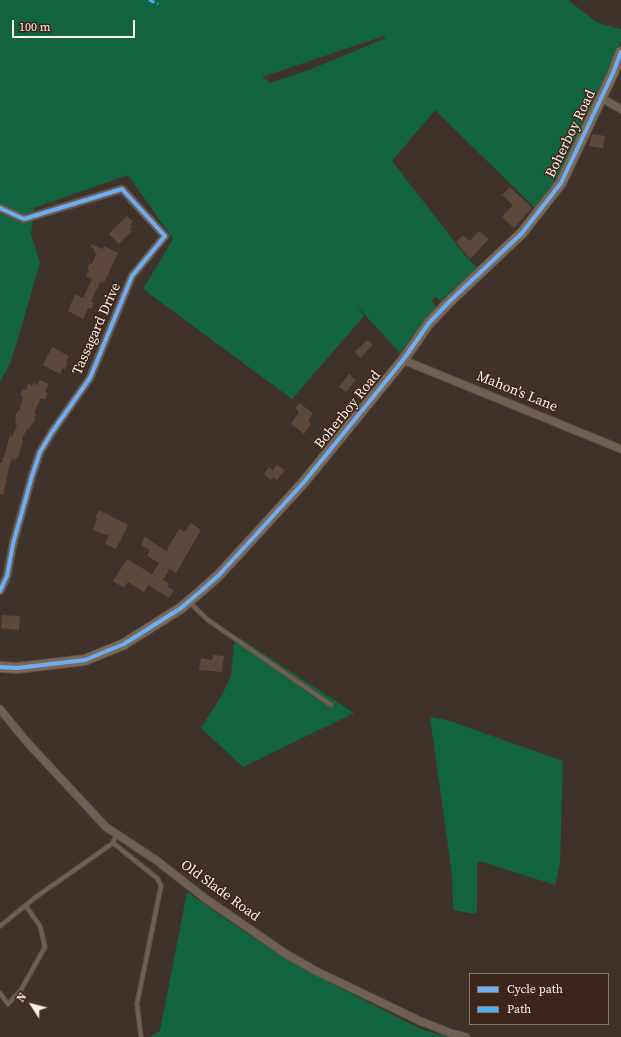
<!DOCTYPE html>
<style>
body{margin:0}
#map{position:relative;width:621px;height:1037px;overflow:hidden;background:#3f322a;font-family:"Source Serif 4",serif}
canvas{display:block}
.legend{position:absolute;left:469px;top:973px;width:140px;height:52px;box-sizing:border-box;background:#3c2619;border:1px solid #8a766b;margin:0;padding:5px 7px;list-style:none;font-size:12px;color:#feefe6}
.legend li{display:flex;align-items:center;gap:8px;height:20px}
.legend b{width:20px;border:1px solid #8a766b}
.north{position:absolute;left:12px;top:985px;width:40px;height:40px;-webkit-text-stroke:3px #3c2619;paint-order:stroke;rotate:306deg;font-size:11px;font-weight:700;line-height:16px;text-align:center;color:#feefe6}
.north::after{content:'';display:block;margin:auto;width:14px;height:18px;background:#feefe6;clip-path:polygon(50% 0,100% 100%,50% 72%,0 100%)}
.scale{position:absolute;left:12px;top:20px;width:123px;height:18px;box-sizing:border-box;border:2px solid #feefe6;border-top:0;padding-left:5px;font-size:12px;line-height:14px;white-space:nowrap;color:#feefe6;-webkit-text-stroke:3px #3c2619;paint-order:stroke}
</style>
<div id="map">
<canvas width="621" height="1037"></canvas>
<ul class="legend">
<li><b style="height:5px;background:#6dadf4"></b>Cycle path</li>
<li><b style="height:5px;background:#49aef6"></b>Path</li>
</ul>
<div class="north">N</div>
<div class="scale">100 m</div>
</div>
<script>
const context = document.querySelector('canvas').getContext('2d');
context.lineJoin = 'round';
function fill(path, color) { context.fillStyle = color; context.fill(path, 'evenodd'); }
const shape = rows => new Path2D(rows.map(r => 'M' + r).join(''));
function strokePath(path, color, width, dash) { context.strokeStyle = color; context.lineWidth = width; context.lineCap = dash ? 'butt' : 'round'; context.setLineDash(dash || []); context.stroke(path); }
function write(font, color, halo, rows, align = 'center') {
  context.font = font + ' "Source Serif 4",serif'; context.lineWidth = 3; context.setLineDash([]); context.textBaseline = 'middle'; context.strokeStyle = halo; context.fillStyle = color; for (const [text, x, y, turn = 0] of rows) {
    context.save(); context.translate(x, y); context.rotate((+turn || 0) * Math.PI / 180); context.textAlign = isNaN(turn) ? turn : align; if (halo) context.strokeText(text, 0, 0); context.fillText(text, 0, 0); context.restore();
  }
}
fill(shape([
 [0,0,568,0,595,21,601,24,621,29,621,41,609,72,574,146,556,179,548,192,535,208,435,110,392,161,468,259,477,267,474,271,441,301,435,297,432,300,436,307,428,315,400,353,354,303,364,316,292,399,143,289,173,239,128,175,34,208,31,234,40,263,11,362,0,382],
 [384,36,386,38,309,70,270,83,262,77],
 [238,637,354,713,243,767,201,728,222,695,231,676,234,644],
 [430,717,447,720,563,761,560,863,555,885,480,861,477,864,477,910,475,914,453,910,452,874],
 [187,892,249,935,297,965,344,990,421,1029,447,1037,150,1037,160,1031]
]), '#126441');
fill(shape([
 [592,134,605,136,603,148,589,146],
 [510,187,532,208,514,228,502,217,513,205,502,195],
 [127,216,133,222,130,225,132,227,130,229,132,231,119,244,109,234],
 [479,231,489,239,470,259,456,242,463,235,470,241],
 [90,244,103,249,104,246,118,253,105,281,103,281,102,283,100,282,91,302,94,303,91,309,88,308,83,319,68,311,75,294,83,298,92,279,86,276,89,270,87,269,90,263,92,264,96,254],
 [367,340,373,345,360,358,355,352],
 [52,347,69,356,66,361,68,362,65,370,63,368,60,374,43,365],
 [349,374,356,380,346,392,339,387],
 [40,380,49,384,45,392,48,393,45,400,41,398,34,413,36,414,34,418,36,418,33,424,32,423,29,429,27,428,22,440,23,440,18,458,16,457,15,460,12,459,10,463,3,495,0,494,0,463,2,463,10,436,12,437,17,425,15,424,17,420,15,419,16,416,15,416,18,410,19,411,23,397,20,395,23,389,26,390,28,384,32,386,33,383,37,385],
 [299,403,313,413,308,421,311,424,304,434,291,424,299,412,295,408],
 [277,465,285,470,277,480,273,477,271,480,264,474,269,467,273,470],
 [99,510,128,525,116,549,105,544,109,536,93,530,97,519,95,517],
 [191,523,201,530,176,573,170,569,163,580,169,584,167,587,174,590,169,598,148,585,144,592,128,582,124,588,113,581,127,559,152,574,159,563,147,556,150,550,141,545,145,537,166,551,179,529,184,532],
 [2,615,20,616,19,630,1,628],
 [213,655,224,656,222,672,199,670,201,658,212,660]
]), '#5d483c');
const lane = shape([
 [190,603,208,620,331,705],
 [113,843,158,879,161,886,137,1004,141,1037],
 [0,926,36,897,113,843,116,835],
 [0,993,8,1004,21,990,45,947,40,926,26,906]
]);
const street = shape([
 [601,98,621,109],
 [0,208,24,219,122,189,165,236,132,276,90,378,52,432,40,452,32,476,13,544,7,576,0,591],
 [403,360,621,449],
 [0,709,26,741,106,827,156,860,206,899,286,954,316,971,418,1020,450,1033,466,1037]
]);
const secondary = shape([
 [0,667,17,668,85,660,124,644,181,608,201,591,219,575,304,482,403,360,429,323,449,302,522,233,561,183,613,73,621,52]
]);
strokePath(lane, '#5c514a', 5.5);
strokePath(street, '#5c514a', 9);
strokePath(secondary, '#5c514a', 12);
strokePath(lane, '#6f6152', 3.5);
strokePath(street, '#6f6152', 7);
strokePath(secondary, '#7a6956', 10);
strokePath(shape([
 [149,0,158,4]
]), '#49aef6', 3, [6, 3]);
strokePath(shape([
 [0,208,24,219,122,189,165,236,132,276,90,378,52,432,40,452,32,476,13,544,7,576,0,591],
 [0,667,17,668,85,660,124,644,181,608,201,591,219,575,304,482,403,360,429,323,449,302,522,233,561,183,613,73,621,52]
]), '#6dadf4', 4);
write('14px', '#feefe6', '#3c2619', [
 ["Boherboy Road",571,134,-64],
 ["Tassagard Drive",97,329,-66],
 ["Mahon's Lane",517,392,22],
 ["Boherboy Road",348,410,-51],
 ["Old Slade Road",220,891,36]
]);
</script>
